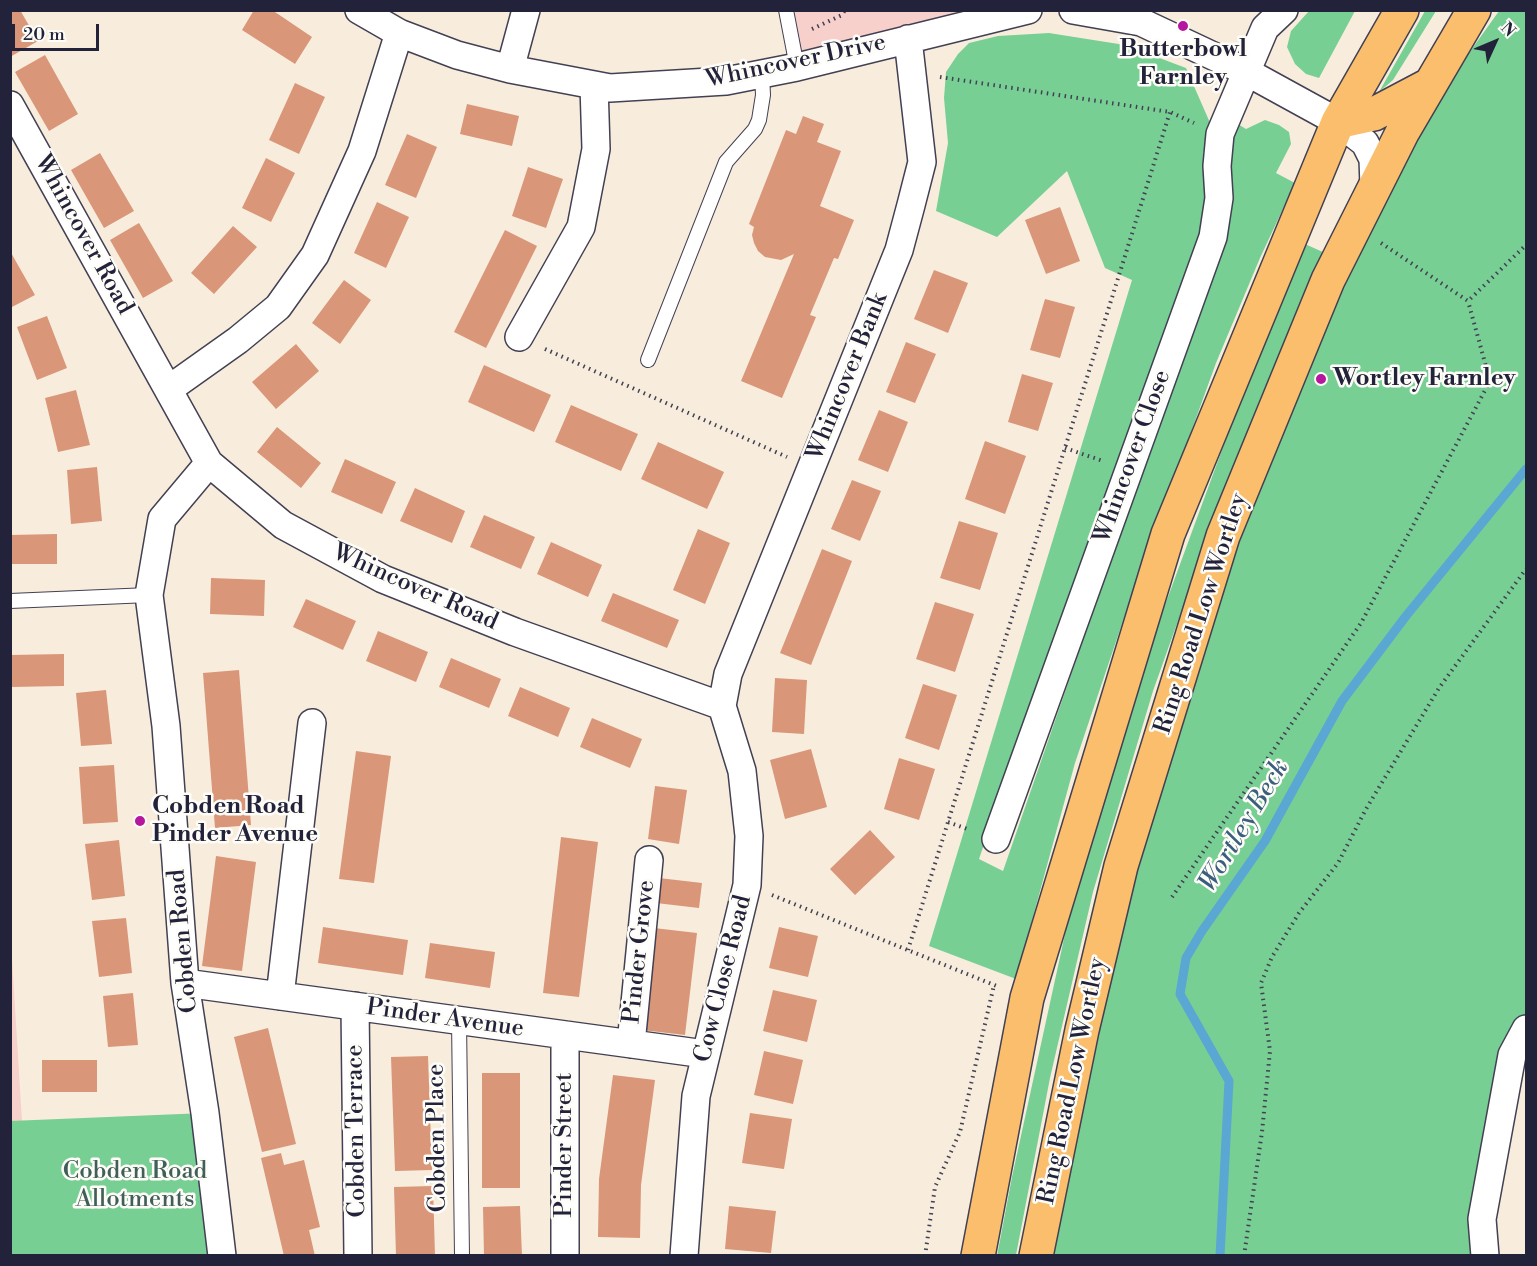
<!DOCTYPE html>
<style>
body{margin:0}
#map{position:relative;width:1537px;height:1266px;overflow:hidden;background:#f8eddd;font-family:"Libre Bodoni",serif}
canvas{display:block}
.frame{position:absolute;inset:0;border:12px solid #22223b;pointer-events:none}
.north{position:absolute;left:1465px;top:12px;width:60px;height:60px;-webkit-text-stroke:4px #fdfcf7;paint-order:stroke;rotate:46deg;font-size:16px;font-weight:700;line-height:24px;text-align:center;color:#22223b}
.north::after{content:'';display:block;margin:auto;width:21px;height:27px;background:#22223b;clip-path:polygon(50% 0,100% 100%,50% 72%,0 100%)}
.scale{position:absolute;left:12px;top:24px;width:87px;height:27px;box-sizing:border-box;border:3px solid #22223b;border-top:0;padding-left:8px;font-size:18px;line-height:21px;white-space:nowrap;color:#22223b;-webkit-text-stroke:4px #fdfcf7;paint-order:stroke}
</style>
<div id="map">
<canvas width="1537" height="1266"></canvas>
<div class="frame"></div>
<div class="north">N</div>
<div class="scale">20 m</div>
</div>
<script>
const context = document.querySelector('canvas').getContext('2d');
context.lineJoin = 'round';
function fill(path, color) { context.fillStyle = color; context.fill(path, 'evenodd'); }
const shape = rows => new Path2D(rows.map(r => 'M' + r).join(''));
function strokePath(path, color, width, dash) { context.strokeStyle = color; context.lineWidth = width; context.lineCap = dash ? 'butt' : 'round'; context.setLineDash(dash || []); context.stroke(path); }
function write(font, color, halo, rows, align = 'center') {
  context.font = font + ' "Libre Bodoni",serif'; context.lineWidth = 5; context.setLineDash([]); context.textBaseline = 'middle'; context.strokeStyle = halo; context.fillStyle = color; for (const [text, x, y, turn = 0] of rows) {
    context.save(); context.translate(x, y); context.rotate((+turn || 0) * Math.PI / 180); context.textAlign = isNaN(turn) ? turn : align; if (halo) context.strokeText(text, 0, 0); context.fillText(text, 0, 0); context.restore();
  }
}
fill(shape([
 [780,11,1015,11,797,67],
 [11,942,22,1121,11,1121]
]), '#f7d0cb');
fill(shape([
 [1309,11,1355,11,1319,78,1306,74,1295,64,1287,47,1291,31],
 [1425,11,1436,11,1393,80,1379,92],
 [1499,11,1526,11,1526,1029,1485,1255,1036,1256,1223,536,1374,186],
 [1049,33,1125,45,1186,68,1211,125,1203,154,1208,184,1204,231,1022,733,979,859,1003,871,1120,533,1223,245,1232,211,1228,156,1232,135,1238,124,1246,129,1265,120,1279,125,1289,132,1291,144,1276,173,1295,183,1260,258,1216,363,1128,606,1075,763,1016,979,929,946,1132,280,1105,268,1067,171,997,237,936,211,948,143,944,98,946,72,958,54,969,43,998,36],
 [1305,244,1325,253,1260,399,1216,514,1153,691,1093,892,1050,1078,1016,1255,997,1256,1012,1177,1067,925,1136,684,1244,390],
 [205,1113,222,1255,11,1255,10,1121]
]), '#78cf94');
strokePath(shape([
 [1220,1256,1229,1081,1180,994,1186,958,1202,931,1265,841,1342,701,1406,616,1526,469]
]), '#5aa7d3', 9);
fill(shape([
 [10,10,20,10,38,41,10,57],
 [254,10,272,10,312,37,295,64,242,30],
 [45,55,78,114,49,131,15,72],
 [295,83,325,97,299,154,269,140],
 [467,104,519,116,512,146,460,134],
 [803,116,824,124,817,142,841,151,820,206,854,220,838,259,834,258,810,315,816,317,782,398,741,381,794,254,781,260,765,257,758,251,754,243,752,235,754,227,749,224,786,130,796,134],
 [407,134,437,147,416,198,385,185],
 [100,153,134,211,104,228,71,170],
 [266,158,295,173,271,222,242,208],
 [528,167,563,179,546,228,512,216],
 [377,202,409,217,386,268,354,253],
 [1060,207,1080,261,1046,274,1025,220],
 [139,223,173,281,143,298,110,240],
 [233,226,257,247,214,294,191,273],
 [505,230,537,246,486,348,454,332],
 [10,251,35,295,10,308],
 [934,270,968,283,948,333,914,319],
 [344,280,371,300,340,344,312,323],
 [1045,299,1075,307,1060,358,1030,350],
 [47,316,67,368,37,380,17,327],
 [906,342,936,354,915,403,886,392],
 [296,344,319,371,276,409,252,382],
 [484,365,551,395,534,432,468,402],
 [1022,374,1053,383,1038,431,1008,422],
 [76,390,90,445,58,452,45,398],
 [571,405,638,434,621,471,555,442],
 [879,410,908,422,888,472,858,460],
 [277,427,321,463,301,488,257,452],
 [985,441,1026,456,1005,514,965,499],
 [658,442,724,472,707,509,641,479],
 [345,459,396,482,382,514,331,492],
 [97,467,102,521,71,524,67,470],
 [852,480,881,491,860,541,831,529],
 [415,488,465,511,452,543,400,521],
 [484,515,535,537,521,569,470,547],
 [959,521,998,533,980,590,940,578],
 [698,529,730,543,705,604,673,590],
 [57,534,57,564,10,564,10,535],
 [551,542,602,565,588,597,537,574],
 [822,549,852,561,811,665,780,653],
 [211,578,265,580,264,616,210,614],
 [613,593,679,620,667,648,601,621],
 [306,599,356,621,343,650,293,627],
 [935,602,974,614,955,672,916,659],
 [378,631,428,652,416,682,366,661],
 [64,654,64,686,11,687,10,655],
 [451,658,501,679,489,708,439,687],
 [239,670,251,825,215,828,203,673],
 [775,678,807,680,804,734,772,732],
 [923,684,957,695,939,750,905,738],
 [520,687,570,708,558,737,508,716],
 [106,690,112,744,81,746,76,693],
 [592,718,642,739,630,768,580,747],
 [811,749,827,807,785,819,770,760],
 [356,751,391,756,374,883,339,879],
 [899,758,935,769,919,820,884,809],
 [114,765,118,822,83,824,79,767],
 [655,786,687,790,679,844,648,839],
 [870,830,895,857,855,895,830,869],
 [561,837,598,842,579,997,543,993],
 [119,840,125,896,92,900,85,844],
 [216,856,256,862,242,971,202,966],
 [659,878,702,883,699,908,656,903],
 [126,918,132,973,99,977,92,921],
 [323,927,408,940,403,975,318,963],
 [779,927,818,936,808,977,769,968],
 [654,928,697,933,685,1035,642,1030],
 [430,943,495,952,490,988,425,978],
 [773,990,817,1000,807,1042,763,1031],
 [133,993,138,1045,108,1047,103,996],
 [268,1028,296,1144,262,1152,234,1037],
 [764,1051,803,1060,793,1104,754,1095],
 [428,1056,432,1170,395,1171,391,1057],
 [42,1060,97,1060,97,1092,42,1092],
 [482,1073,520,1073,520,1188,482,1188],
 [613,1075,655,1080,641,1185,640,1238,598,1237,599,1179],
 [750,1113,792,1119,784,1169,742,1163],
 [281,1153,284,1165,304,1160,320,1227,309,1230,315,1256,284,1256,261,1158],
 [433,1186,435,1256,396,1256,394,1187],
 [520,1206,522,1256,484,1256,483,1207],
 [729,1206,776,1211,771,1253,725,1249]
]), '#d99678');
const lane = shape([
 [786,10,797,67],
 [648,360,726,162,755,129,759,120,763,95,762,74],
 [10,601,149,595],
 [459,1020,462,1256]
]);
const street = shape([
 [359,10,399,33,457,55,510,69,610,88,726,81,797,67,1028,10],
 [1073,10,1141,22,1245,71,1338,122,1365,143,1373,159,1374,186],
 [510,69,526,10],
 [10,105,209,463,283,525,383,579,515,632,722,706],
 [519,337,581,227,596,149,594,85],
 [169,389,238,340,278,307,315,255,362,151,399,33],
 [209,463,162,519,149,595,166,726,185,983,205,1113,222,1256],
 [996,839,1213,237,1219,198,1217,166,1220,134,1265,28,1284,10],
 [185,983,705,1054],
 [280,996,312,723],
 [355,1006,358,1256],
 [565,1035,565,1256],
 [631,1044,649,860],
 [684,1256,696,1096,747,885,749,836,742,771,722,706,728,674,899,250,911,205,922,162,908,39],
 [1485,1256,1482,1219,1512,1055,1526,1029]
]);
const highway = shape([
 [1338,122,1374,114,1429,85],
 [978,1256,1027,998,1168,534,1338,122,1402,10],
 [1036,1256,1082,1030,1121,866,1223,536,1328,280,1402,133,1474,10]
]);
strokePath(lane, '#424053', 16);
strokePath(street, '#424053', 30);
strokePath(highway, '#424053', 36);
strokePath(shape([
 [812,29,842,15,845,10],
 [940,77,1170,112,1194,123],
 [1381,243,1468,301,1526,245],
 [545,349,787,457],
 [1065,448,1103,461],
 [948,822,970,830],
 [772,895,999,987],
 [1172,897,1361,623,1490,381,1468,301],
 [908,950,1170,112],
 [925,1256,935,1187,960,1132,994,985],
 [1244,1256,1262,1132,1270,1051,1261,983,1272,957,1299,913,1338,863,1366,809,1439,688,1526,569]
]), '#424053', 4, [1.5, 4.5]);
strokePath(lane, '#fff', 14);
strokePath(street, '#fff', 27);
strokePath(highway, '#fabe6d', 33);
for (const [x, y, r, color] of [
 [1183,26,6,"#b5179e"],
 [1321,379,6,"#b5179e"],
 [140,821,6,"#b5179e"]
]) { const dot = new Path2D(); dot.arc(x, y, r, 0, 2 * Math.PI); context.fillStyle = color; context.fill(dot); strokePath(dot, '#fdfcf7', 2); }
write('bold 24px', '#22223b', '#fdfcf7', [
 ["Butterbowl",1183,50,"center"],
 ["Farnley",1183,78,"center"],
 ["Wortley Farnley",1333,379],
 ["Cobden Road",152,807],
 ["Pinder Avenue",152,835]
], 'left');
write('24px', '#22223b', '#fdfcf7', [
 ["Whincover Drive",796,62,-12],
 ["Whincover Road",83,235,61],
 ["Whincover Bank",848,377,-68],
 ["Whincover Close",1133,457,-70],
 ["Whincover Road",415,588,24],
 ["Ring Road Low Wortley",1202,614,-72],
 ["Cobden Road",184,941,-95],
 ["Pinder Grove",640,952,-84],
 ["Cow Close Road",724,979,-76],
 ["Pinder Avenue",445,1019,8],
 ["Ring Road Low Wortley",1073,1081,-78],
 ["Cobden Terrace",357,1131,-91],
 ["Cobden Place",438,1138,-91],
 ["Pinder Street",565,1145,-90]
]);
write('24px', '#405f5a', '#fdfcf7', [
 ["Cobden Road",135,1172],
 ["Allotments",135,1200]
]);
write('italic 26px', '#3b5e7f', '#fdfcf7', [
 ["Wortley Beck",1245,826,-59]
]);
</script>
